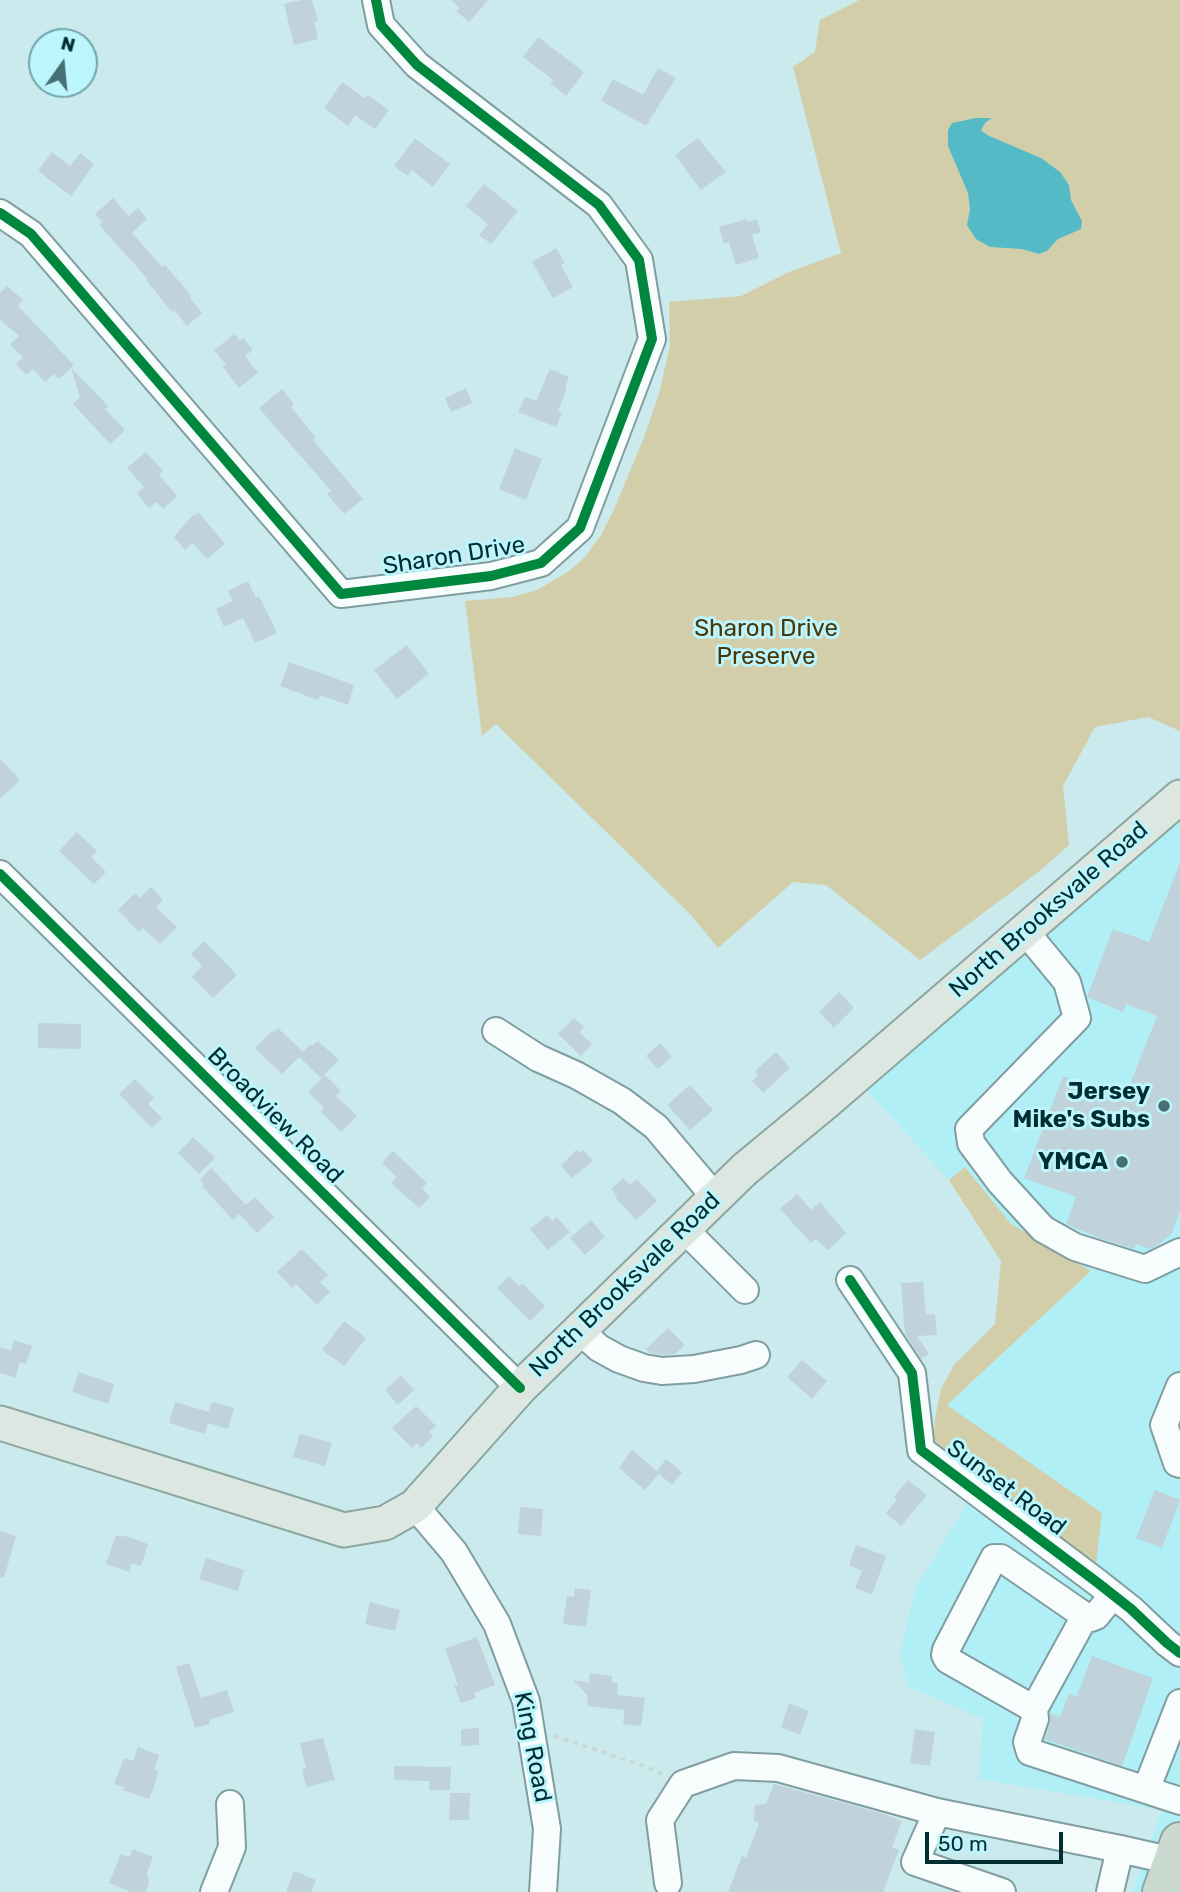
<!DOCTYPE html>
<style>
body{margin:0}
#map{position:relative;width:1180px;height:1892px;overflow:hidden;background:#cbeaed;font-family:Rubik,sans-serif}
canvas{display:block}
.north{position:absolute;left:28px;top:28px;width:70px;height:70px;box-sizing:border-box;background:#bcf5fc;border:2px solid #71a5ac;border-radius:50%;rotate:15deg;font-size:19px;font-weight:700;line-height:28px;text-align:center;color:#002e33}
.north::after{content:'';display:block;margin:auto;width:24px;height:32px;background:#477074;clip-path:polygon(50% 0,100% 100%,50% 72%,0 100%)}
.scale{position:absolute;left:925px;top:1832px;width:138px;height:32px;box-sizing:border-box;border:4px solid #002e33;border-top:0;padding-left:9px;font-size:21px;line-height:24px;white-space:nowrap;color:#002e33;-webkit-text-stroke:5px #bcf5fc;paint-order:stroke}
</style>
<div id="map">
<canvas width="1180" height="1892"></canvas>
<div class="north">N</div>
<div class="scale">50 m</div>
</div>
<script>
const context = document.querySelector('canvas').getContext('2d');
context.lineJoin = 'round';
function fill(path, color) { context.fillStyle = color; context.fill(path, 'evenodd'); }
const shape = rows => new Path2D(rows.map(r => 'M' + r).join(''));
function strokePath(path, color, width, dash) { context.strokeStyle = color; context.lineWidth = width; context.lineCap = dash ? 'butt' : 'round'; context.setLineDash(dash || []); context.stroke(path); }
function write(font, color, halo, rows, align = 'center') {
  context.font = font + ' Rubik,sans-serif'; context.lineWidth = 6; context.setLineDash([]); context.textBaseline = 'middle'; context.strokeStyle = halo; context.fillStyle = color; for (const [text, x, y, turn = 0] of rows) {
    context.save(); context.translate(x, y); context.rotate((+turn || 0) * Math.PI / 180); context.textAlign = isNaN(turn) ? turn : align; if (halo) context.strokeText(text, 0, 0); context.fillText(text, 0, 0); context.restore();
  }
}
fill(shape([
 [1180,819,1180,1892,1132,1892,1162,1810,979,1779,983,1719,908,1686,900,1656,915,1589,970,1499,1101,1513,947,1405,1091,1271,1011,1224,965,1167,949,1180,865,1088]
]), '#b1eff6');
fill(shape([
 [859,0,1180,0,1180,731,1148,717,1095,727,1063,786,1069,845,1041,870,920,960,826,885,793,882,718,948,691,915,496,724,482,736,465,601,513,597,537,590,569,571,585,557,601,535,614,509,643,440,659,394,670,345,669,302,741,296,789,272,841,253,793,67,815,52,820,20],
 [965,1167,1011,1224,1091,1271,947,1405,1102,1513,1095,1573,933,1449,935,1418,941,1389,954,1365,995,1324,1001,1261,949,1180]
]), '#d2cea9');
fill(shape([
 [976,118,992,118,985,123,981,130,987,135,1041,158,1060,172,1069,185,1071,200,1082,221,1081,229,1058,239,1047,251,1039,254,1022,249,990,247,976,239,967,225,970,209,968,193,948,146,948,130,952,123]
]), '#54bac6');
fill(shape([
 [302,0,312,0,318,21,314,22,318,39,294,45,284,4],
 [451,0,488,0,469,22,456,11,460,8],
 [538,37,584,72,566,96,550,83,553,80,523,57],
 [658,68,676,78,646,126,601,101,613,79,643,95],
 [342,82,365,98,368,95,389,110,375,129,355,115,348,126,324,108],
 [415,138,450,164,433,187,412,170,408,176,394,166],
 [698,138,726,172,701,190,675,155],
 [52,152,70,166,80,153,94,164,71,196,38,171],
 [484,184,518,211,491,244,479,235,488,224,466,206],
 [113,198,129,216,138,208,147,219,132,233,162,267,165,265,191,295,190,298,202,313,187,326,174,310,172,312,146,280,148,279,99,225,102,222,95,214],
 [747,219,747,222,757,219,761,232,752,235,759,258,736,265,729,242,724,244,719,227],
 [556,248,565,263,561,265,573,287,553,298,532,262],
 [7,286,23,300,18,306,74,365,71,368,108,406,105,409,125,430,110,444,73,404,80,397,71,368,59,379,54,374,45,382,33,369,26,375,16,364,23,358,10,344,19,336,0,320,0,293],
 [235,334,240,341,243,338,253,350,245,356,258,373,239,388,223,367,226,365,214,350],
 [550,369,569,377,565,387,567,388,558,411,562,413,556,427,518,412,525,397,536,401],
 [466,388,472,403,451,412,445,398],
 [282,389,294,404,291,407,316,438,313,440,363,499,344,514,327,494,331,491,259,408],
 [515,448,542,459,526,500,499,489],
 [146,452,163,471,159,475,177,496,163,509,157,502,149,508,137,494,144,487,127,468],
 [199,513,225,544,207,559,193,543,185,550,174,537,192,516],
 [248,581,256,598,259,596,264,606,277,633,255,643,243,618,224,627,216,609,233,601,228,591],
 [407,645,429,674,397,699,374,670],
 [289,662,354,685,348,705,320,695,318,700,280,686],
 [0,759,20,780,0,799],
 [77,832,97,851,91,857,106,872,94,884,59,851],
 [1179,865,1180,865,1180,1211,1172,1233,1158,1245,1150,1249,1136,1244,1134,1249,1099,1238,1066,1224,1076,1197,1024,1178,1063,1076,1113,1095,1115,1088,1127,1092,1157,1016,1126,1004,1123,1012,1087,997,1113,929,1149,942],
 [151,887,163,900,156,907,177,927,160,944,143,928,139,932,118,910,135,893,140,898],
 [204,941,237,975,213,998,192,977,202,966,191,954],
 [839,992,854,1008,834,1028,819,1012],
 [574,1018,584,1027,579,1032,592,1044,581,1056,558,1034],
 [38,1023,81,1024,81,1049,38,1048],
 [278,1028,303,1052,310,1044,312,1046,318,1041,339,1060,321,1078,299,1057,282,1074,255,1048,272,1031,274,1032],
 [660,1043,672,1057,658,1069,646,1056],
 [776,1052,790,1068,763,1093,752,1081,758,1075,755,1071],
 [325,1075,341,1091,336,1096,357,1116,341,1132,321,1112,324,1108,308,1092],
 [135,1079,154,1098,148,1104,162,1118,152,1128,119,1094],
 [690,1085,713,1110,690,1130,667,1105],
 [193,1137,215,1158,199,1174,178,1153],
 [577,1149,579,1153,583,1150,593,1161,572,1178,561,1166],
 [393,1151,427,1183,422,1189,430,1197,419,1208,391,1183,397,1177,382,1163],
 [211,1168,246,1205,255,1197,274,1217,257,1233,239,1214,233,1220,202,1186,204,1184,200,1180],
 [623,1178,630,1185,637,1179,657,1201,636,1220,615,1197,617,1196,611,1189],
 [797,1194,811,1210,820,1202,846,1233,828,1250,815,1239,811,1243,780,1209],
 [547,1215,552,1221,557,1217,570,1232,548,1250,530,1229],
 [591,1220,605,1237,585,1255,570,1238],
 [302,1249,328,1275,320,1282,330,1292,317,1305,296,1284,292,1288,277,1272],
 [509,1276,519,1286,522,1283,545,1306,530,1321,497,1288],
 [923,1282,926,1315,935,1314,937,1335,917,1336,929,1354,921,1359,905,1334,901,1283],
 [344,1321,366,1338,344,1366,322,1350],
 [668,1328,685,1345,675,1354,663,1355,650,1353,646,1349],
 [14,1340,32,1346,26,1364,20,1362,15,1378,0,1373,0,1347,11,1351],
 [802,1360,827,1381,812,1399,787,1377],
 [79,1372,114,1384,108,1404,72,1392],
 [401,1375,414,1390,398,1405,385,1390],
 [175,1402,209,1412,212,1402,234,1408,228,1429,208,1423,205,1434,169,1423],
 [416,1406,436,1426,429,1432,433,1436,421,1448,417,1443,412,1448,392,1428],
 [300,1434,332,1443,325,1466,293,1457],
 [632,1450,657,1471,666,1459,682,1472,672,1485,659,1474,645,1490,619,1468],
 [908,1480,927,1495,901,1526,886,1513,897,1500,894,1497],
 [1155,1490,1180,1500,1162,1548,1136,1538],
 [520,1507,543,1509,541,1536,518,1534],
 [0,1531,16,1536,4,1578,0,1577],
 [116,1535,122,1537,123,1535,148,1544,141,1566,132,1563,129,1572,106,1564],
 [856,1545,886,1556,872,1595,855,1588,862,1571,849,1565],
 [206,1558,244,1570,238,1591,199,1579],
 [575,1588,591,1590,586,1627,563,1624,567,1596,574,1597],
 [370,1602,400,1610,395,1631,365,1624],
 [477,1637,495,1685,474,1693,476,1698,461,1703,454,1686,458,1685,445,1649],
 [1092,1656,1153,1678,1122,1766,1045,1739,1050,1724,1050,1713,1060,1717,1069,1694,1077,1696],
 [189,1663,201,1698,227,1690,234,1712,209,1720,210,1724,195,1728,176,1667],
 [590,1673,612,1676,611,1682,618,1683,617,1695,645,1698,641,1726,623,1724,625,1710,587,1706,588,1696,573,1680,589,1683],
 [789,1703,809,1711,800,1735,781,1727],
 [479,1728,479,1745,461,1746,461,1729],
 [915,1729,935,1732,930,1766,910,1763],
 [323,1738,335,1780,306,1787,302,1769,306,1768,300,1743],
 [138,1747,159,1755,154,1770,158,1771,155,1784,149,1799,123,1790,124,1787,114,1784,124,1758,133,1761],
 [394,1766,451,1767,450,1790,429,1790,429,1781,394,1780],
 [774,1784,884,1814,902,1821,892,1847,899,1850,883,1892,728,1892,742,1856,746,1858,759,1823,754,1821,755,1805,766,1804],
 [450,1793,470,1793,469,1820,449,1820],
 [133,1849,153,1857,147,1873,149,1883,146,1892,131,1892,109,1883,121,1854,129,1857],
 [294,1871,316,1880,311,1892,286,1892]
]), '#c0d2da');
const minor = shape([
 [0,213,31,234,341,594,491,576,541,563,580,528,652,339,639,260,599,205,417,65,381,25,376,0],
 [0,874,520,1388],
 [1024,930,1067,982,1077,1018,969,1129,971,1143,1000,1182,1043,1229,1075,1247,1145,1269,1180,1252],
 [496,1031,538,1058,576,1075,622,1101,656,1127,715,1197],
 [683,1228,745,1290],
 [850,1280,912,1373,921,1450,1098,1583,1131,1609,1167,1643,1180,1653],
 [579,1330,599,1348,619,1359,644,1368,662,1371,694,1369,741,1360,756,1355],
 [1180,1386,1164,1425,1177,1463,1180,1464],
 [415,1506,454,1552,497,1624,526,1701,547,1829,543,1892],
 [1113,1595,1096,1616,1091,1618,1085,1616,1001,1558,994,1558,946,1650,945,1655,948,1660,1034,1709,1035,1719,1027,1742,1030,1752,1180,1801],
 [1034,1709,1085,1616],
 [1146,1790,1180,1703],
 [937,1812,1120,1849,1110,1892],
 [1120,1849,1173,1861],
 [668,1883,660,1820,683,1784,734,1766,778,1768,937,1812,915,1862,1002,1892],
 [214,1892,232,1847,230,1804]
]);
const major = shape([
 [0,1423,344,1530,385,1523,415,1506,520,1388,745,1169,826,1102,1180,797]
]);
const highway = shape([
 [1162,1892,1180,1842]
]);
strokePath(minor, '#809da0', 30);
strokePath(major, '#8ba69e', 37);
strokePath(highway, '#8ba69e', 42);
strokePath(shape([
 [554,1736,647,1767,662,1774]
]), '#cbd6d8', 3.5, [5, 5]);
strokePath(minor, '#f7fcfc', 26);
strokePath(major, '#dde7e2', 33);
strokePath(highway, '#cbdad1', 38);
strokePath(shape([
 [0,213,31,234,341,594,491,576,541,563,580,528,652,339,639,260,599,205,417,65,381,25,376,0],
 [0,874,520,1388],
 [850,1280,912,1373,921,1450,1098,1583,1131,1609,1167,1643,1180,1653]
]), '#00873e', 10);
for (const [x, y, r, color] of [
 [1164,1106,7,"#477074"],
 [1122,1162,7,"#477074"]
]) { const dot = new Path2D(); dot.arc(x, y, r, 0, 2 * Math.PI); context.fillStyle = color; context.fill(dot); strokePath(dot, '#bcf5fc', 2.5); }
write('24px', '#002e33', '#bcf5fc', [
 ["Sharon Drive",454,556,-9],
 ["North Brooksvale Road",1049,910,-41],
 ["Broadview Road",275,1116,45],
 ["North Brooksvale Road",625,1285,-44],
 ["Sunset Road",1006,1488,37],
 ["King Road",532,1747,79]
]);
write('24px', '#493707', '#bcf5fc', [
 ["Sharon Drive",766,629],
 ["Preserve",766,657]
]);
write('bold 24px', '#002e33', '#bcf5fc', [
 ["Jersey",1150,1092],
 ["Mike's Subs",1150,1120],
 ["YMCA",1108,1162]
], 'right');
</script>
